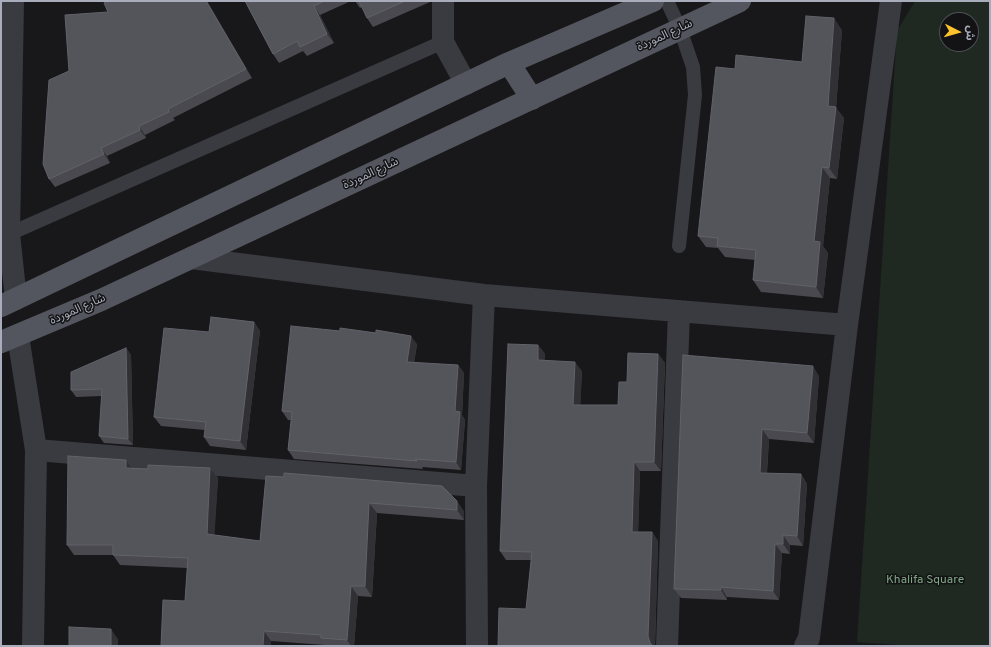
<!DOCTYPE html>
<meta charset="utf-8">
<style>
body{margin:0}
#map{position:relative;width:991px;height:647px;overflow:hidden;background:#18181a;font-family:Overpass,"Noto Sans Arabic",sans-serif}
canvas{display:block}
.frame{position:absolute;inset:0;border:2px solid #a9adbb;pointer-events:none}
.north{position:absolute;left:939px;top:12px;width:40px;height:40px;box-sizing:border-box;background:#131315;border:1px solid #4f5157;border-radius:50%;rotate:96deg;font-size:11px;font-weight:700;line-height:16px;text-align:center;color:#a9adbb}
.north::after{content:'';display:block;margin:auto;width:14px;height:18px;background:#fec32c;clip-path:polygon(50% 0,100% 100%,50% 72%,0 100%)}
</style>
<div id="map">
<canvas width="991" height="647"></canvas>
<div class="frame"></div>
<div class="north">ش</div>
</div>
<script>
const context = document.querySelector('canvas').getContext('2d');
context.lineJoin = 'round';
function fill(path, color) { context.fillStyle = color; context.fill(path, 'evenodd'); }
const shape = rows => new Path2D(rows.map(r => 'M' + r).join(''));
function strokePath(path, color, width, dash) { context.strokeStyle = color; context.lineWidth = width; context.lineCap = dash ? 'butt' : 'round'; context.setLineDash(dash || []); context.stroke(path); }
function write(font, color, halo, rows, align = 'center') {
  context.font = font + ' Overpass,"Noto Sans Arabic",sans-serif'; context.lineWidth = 3; context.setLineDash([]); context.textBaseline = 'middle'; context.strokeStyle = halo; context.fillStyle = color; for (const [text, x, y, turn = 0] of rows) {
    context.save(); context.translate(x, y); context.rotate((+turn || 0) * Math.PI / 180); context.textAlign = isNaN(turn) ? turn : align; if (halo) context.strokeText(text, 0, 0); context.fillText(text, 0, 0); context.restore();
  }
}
fill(shape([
 [915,1,990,1,990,646,913,646,857,642,897,31],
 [947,20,971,20,971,44,947,44]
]), '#1f2921');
strokePath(shape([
 [667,1,680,29,693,67,695,95,679,246],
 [9,234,443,42]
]), '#3a3b41', 14);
strokePath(shape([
 [443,1,443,42,466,84],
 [191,258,484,295,847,325],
 [36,450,476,486],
 [477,646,476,486,484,295],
 [667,646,679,311],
 [805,646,809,638,847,325,891,1]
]), '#3a3b41', 22);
strokePath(shape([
 [13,1,9,234,16,299],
 [18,336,36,450,33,646]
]), '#3a3b41', 22);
strokePath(shape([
 [509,63,532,99],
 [1,306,509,63,653,1],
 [1,342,101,300,740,1]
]), '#54565f', 22);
fill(shape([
 [207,1,252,78,173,118,175,120,145,135,146,138,107,156,110,163,55,187,49,179,69,71,108,12],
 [245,1,351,1,320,15,334,43,307,56,303,51,279,63,273,54],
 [355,1,430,1,430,2,373,27,367,18,362,7,360,8],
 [842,30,836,108,844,118,837,179,830,178,823,246,828,253,823,298,761,292,753,280,755,260,725,257,718,248,706,247,698,236,735,69,802,62],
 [254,322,260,331,246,450,210,446,204,437,205,430,161,426,154,417,209,332],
 [340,331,376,333,417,344,414,363,458,365,464,373,462,415,465,420,461,470,422,467,423,469,294,459,288,450,291,420,288,420,282,411],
 [538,345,545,354,544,361,582,371,580,405,618,405,627,382,658,354,665,363,661,471,640,471,638,532,652,532,658,541,655,646,526,609,531,560,506,560,500,551],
 [126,348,131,355,133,445,104,443,99,436,102,396,76,397,71,390],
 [683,355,819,376,814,443,769,439,767,473,801,474,807,484,803,546,790,545,790,554,782,553,779,600,727,597,727,600,681,598,674,589],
 [126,460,131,468,148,469,210,468,218,478,214,535,260,541,266,476,464,511,464,520,377,513,372,597,358,596,354,646,326,646,325,645,271,641,185,601,187,568,120,565,113,555,74,555,67,545]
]), '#49494f');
fill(shape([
 [206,1,207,1,252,78,246,69],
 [314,6,320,15,334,43,327,34],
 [834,18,842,30,836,108,844,118,837,179,829,168,828,106],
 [139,126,145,135,146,138,140,130],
 [101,148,107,156,110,163,104,154],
 [822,167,830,178,823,246,828,253,823,298,816,287,814,241],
 [254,322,260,331,246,450,240,441],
 [411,336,417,344,413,371,407,362],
 [538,345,545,354,544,369,538,360],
 [126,348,131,355,133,445,128,439],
 [658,354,665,363,661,471,654,462],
 [575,362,582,371,580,414,573,405],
 [458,365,464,373,462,415,465,420,461,470,456,462,455,411],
 [813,366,819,376,814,443,807,433],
 [762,429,769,439,766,483,760,473],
 [126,460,133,470,126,468],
 [634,462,640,471,638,541,632,532],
 [210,468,218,478,214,544,207,534],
 [801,474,807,484,803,546,797,536],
 [457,501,464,511,464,520,457,510],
 [369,503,377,513,372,597,365,586],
 [652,532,658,541,655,646,652,646,650,643,648,636],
 [783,535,790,545,790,554,783,544],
 [775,544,782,553,779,600,773,591],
 [351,586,358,596,354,646,351,646,347,640],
 [721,587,727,597,727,600,721,590],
 [111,629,118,639,118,646,111,646],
 [264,631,271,641,271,646,263,646]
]), '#313135');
const building = shape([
 [108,1,206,1,246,69,168,109,169,112,139,126,140,130,101,148,104,154,49,179,43,164,49,80,69,71,65,15,108,12,104,3,108,1],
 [245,1,324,1,314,6,327,34,300,47,297,41,273,54,245,1],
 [359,1,405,1,367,18,359,1],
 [806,16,834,18,828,106,836,107,829,168,822,167,814,241,820,242,816,287,753,280,756,250,717,246,718,238,698,236,716,67,735,69,736,55,802,62,806,16],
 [211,317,254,322,240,441,204,437,206,422,154,417,164,328,209,332,211,317],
 [291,326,340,331,340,328,376,333,376,330,411,336,407,362,458,365,455,411,460,412,456,462,415,459,417,461,288,450,292,412,282,411,291,326],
 [508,344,538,345,538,360,575,362,573,405,618,405,619,382,627,382,628,353,658,354,654,462,634,462,632,532,652,532,648,636,650,643,653,646,498,646,499,608,526,609,532,552,500,551,508,344],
 [126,348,128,439,99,436,102,389,71,390,71,372,126,348],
 [683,355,813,366,807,433,762,429,760,473,801,474,797,536,783,535,783,544,775,544,773,591,721,587,721,590,674,589,683,355],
 [68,456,126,460,126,468,148,469,148,465,210,468,207,534,260,541,266,476,284,477,284,473,442,486,457,501,457,510,369,503,365,586,351,586,347,640,321,638,321,635,264,631,263,646,161,646,163,600,185,601,188,558,113,555,113,545,67,545,68,456],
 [69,627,111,629,111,646,69,646,69,627]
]);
fill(building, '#54545b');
strokePath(building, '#61626a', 1);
write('12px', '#a9adbb', '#131315', [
 ["شارع الموردة",665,36,-25],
 ["شارع الموردة",371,174,-25],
 ["شارع الموردة",78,310,-24]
]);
write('12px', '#7fa784', '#131315', [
 ["Khalifa Square",925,581]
]);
</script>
